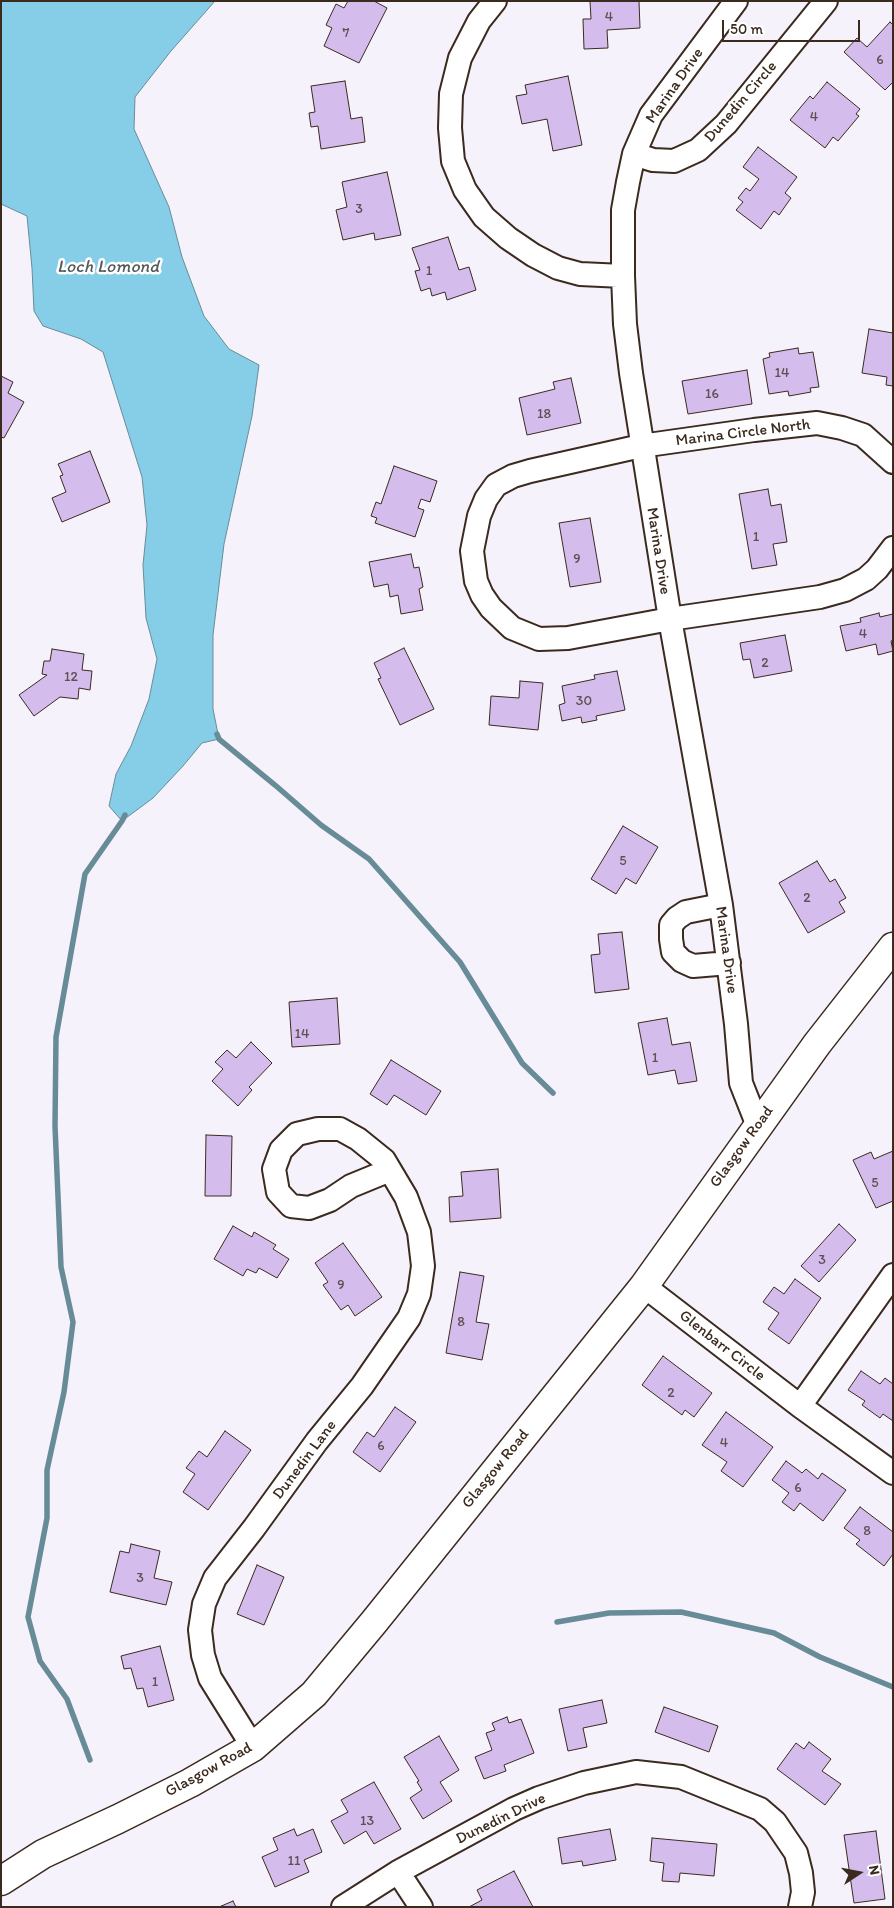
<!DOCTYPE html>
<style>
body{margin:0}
#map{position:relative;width:894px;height:1908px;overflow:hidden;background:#f6f2fb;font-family:Itim,sans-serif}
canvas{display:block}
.frame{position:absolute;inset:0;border:2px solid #3b2a1e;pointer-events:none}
.north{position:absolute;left:834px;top:1848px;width:50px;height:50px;-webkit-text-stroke:4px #fff;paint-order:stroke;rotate:79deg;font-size:14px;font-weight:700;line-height:20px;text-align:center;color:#3b2a1e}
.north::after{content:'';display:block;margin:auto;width:18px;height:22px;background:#3b2a1e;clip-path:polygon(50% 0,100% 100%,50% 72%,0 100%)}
.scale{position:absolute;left:722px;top:20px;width:138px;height:22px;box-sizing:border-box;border:2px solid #3b2a1e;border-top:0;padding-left:6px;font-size:15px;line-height:18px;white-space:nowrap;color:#3b2a1e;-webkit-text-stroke:4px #fff;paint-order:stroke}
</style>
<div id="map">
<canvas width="894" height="1908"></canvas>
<div class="frame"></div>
<div class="north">N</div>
<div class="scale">50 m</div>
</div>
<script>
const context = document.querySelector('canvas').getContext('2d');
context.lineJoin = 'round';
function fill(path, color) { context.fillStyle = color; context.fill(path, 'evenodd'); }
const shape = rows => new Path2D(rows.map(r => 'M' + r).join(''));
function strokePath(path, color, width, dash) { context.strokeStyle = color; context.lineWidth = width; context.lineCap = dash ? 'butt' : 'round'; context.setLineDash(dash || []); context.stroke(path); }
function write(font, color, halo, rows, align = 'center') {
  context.font = font + ' Itim,sans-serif'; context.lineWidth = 5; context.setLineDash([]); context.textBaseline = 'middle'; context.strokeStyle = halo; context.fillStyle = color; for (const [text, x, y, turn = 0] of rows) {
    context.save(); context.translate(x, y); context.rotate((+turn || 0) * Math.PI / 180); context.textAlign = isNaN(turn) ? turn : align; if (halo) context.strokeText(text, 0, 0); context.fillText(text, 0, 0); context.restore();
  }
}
const water = shape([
 [1,1,215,1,171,51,135,97,134,129,169,207,182,257,204,316,229,349,259,365,252,416,224,544,213,635,213,709,219,739,202,743,183,766,153,798,122,821,109,806,116,774,131,746,149,699,157,659,146,618,143,565,147,525,142,477,103,352,81,339,43,326,34,311,32,268,27,216,1,204,1,1]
]);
fill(water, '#86cde7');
strokePath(water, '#688c97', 1);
strokePath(shape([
 [217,734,219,739,275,785,321,825,369,859,460,962,522,1063,553,1093],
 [557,1622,609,1613,681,1612,774,1633,820,1657,893,1687],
 [90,1760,67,1699,40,1661,28,1617,47,1518,47,1470,64,1392,73,1322,61,1267,55,1126,56,1037,85,874,122,821,125,815]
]), '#688c97', 5.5);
const building = shape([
 [348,1,374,1,387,8,359,63,324,46,332,28,326,25,336,4,344,8,348,1],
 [590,1,639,1,640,28,607,30,608,48,584,49,583,19,591,19,590,1],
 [890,22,893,25,893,82,885,90,844,52,857,38,867,47,890,22],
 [568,76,582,145,553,151,547,119,522,124,516,96,527,94,525,85,568,76],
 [345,81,351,119,362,117,365,142,321,149,318,126,311,127,309,113,315,112,311,86,345,81],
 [827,82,860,109,856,114,859,116,838,141,833,137,825,148,790,120,810,96,813,99,827,82],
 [758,147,797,177,785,193,791,198,779,215,774,211,761,229,736,210,743,202,738,198,746,188,750,191,759,179,743,167,758,147],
 [387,172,401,235,375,240,374,233,343,240,336,210,347,207,342,182,387,172],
 [448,237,459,270,469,267,476,290,447,300,445,292,432,296,430,288,421,291,415,271,420,270,412,248,448,237],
 [869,329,893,333,893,386,886,385,887,377,862,373,869,329],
 [798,348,799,354,813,352,819,387,810,388,811,392,789,396,788,391,769,394,763,359,770,357,769,353,798,348],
 [747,370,752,404,688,414,682,381,747,370],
 [1,376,13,382,8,393,24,402,4,438,1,437,1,376],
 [571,378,581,423,527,435,519,398,555,389,553,382,571,378],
 [90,451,110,502,62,522,52,498,66,492,60,476,63,475,58,464,90,451],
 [394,466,437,481,430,502,421,499,418,508,424,510,415,537,375,523,377,518,371,516,376,502,381,504,394,466],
 [768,489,771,506,781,504,787,542,773,544,777,565,752,569,739,494,768,489],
 [590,518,601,582,570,587,559,523,590,518],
 [411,554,414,568,419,567,423,587,419,589,423,610,401,614,398,595,390,597,388,584,374,587,369,562,411,554],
 [879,613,880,617,893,614,893,640,891,641,893,651,878,655,876,644,846,651,840,626,861,622,860,618,879,613],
 [785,635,792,671,754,678,750,659,743,660,740,643,785,635],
 [404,648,434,709,400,725,378,679,381,678,374,663,404,648],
 [52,649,84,654,82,670,92,671,90,690,79,688,78,699,60,697,34,716,19,695,47,675,42,674,44,661,50,661,52,649],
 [617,671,625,710,596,716,597,720,582,723,581,717,562,721,559,705,565,703,562,686,595,679,594,675,617,671],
 [520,681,543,683,538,730,489,725,491,696,519,698,520,681],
 [623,826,658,847,636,884,626,878,616,894,591,879,623,826],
 [817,861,830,882,835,879,846,898,839,902,845,912,808,933,779,883,817,861],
 [622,932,629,989,595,993,591,955,600,954,598,934,622,932],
 [337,998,340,1044,292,1047,289,1002,337,998],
 [667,1018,672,1045,690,1042,697,1081,678,1084,675,1070,648,1075,638,1023,667,1018],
 [251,1042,272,1063,249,1087,252,1090,238,1106,212,1081,223,1069,215,1062,227,1050,236,1058,251,1042],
 [391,1060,441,1091,426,1115,394,1095,387,1105,370,1094,391,1060],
 [206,1135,232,1136,231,1196,205,1196,206,1135],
 [893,1151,893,1201,876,1208,853,1160,871,1152,874,1159,893,1151],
 [498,1169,501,1218,450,1222,449,1197,463,1196,461,1172,498,1169],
 [839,1224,856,1240,819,1282,801,1266,839,1224],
 [233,1226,252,1237,254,1232,276,1245,273,1249,289,1259,277,1278,259,1268,256,1273,247,1269,243,1276,214,1259,233,1226],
 [343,1243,382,1297,355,1316,348,1305,341,1310,323,1285,328,1282,315,1263,343,1243],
 [460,1272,484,1276,476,1322,489,1324,482,1360,446,1353,460,1272],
 [795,1279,821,1298,789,1344,768,1329,779,1313,763,1302,774,1287,784,1294,795,1279],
 [663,1356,712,1393,694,1417,685,1410,682,1415,642,1385,663,1356],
 [861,1371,880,1384,885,1378,893,1384,893,1421,883,1414,880,1418,862,1405,865,1401,848,1390,861,1371],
 [395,1407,416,1422,380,1472,353,1452,367,1432,374,1437,395,1407],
 [726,1412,773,1447,743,1487,721,1471,727,1462,702,1445,726,1412],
 [225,1431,251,1450,208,1510,183,1492,195,1474,186,1468,199,1451,207,1457,225,1431],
 [786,1461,802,1473,806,1469,818,1479,822,1473,846,1490,823,1521,800,1503,794,1511,782,1502,789,1493,772,1480,786,1461],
 [860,1507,893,1532,893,1554,884,1566,856,1544,860,1540,844,1528,860,1507],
 [131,1544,160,1551,154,1578,172,1582,166,1605,110,1592,120,1551,129,1553,131,1544],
 [257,1565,284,1577,264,1625,237,1614,257,1565],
 [160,1646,174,1700,148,1707,143,1688,137,1689,131,1668,124,1669,121,1656,160,1646],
 [602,1700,607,1723,583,1728,587,1747,568,1751,559,1709,602,1700],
 [664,1707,718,1726,709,1752,655,1732,664,1707],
 [507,1717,509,1723,521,1719,534,1753,504,1765,506,1771,484,1779,475,1757,492,1750,486,1733,495,1730,492,1723,507,1717],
 [439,1736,459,1770,440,1782,452,1801,423,1819,410,1798,422,1790,417,1782,419,1781,404,1757,439,1736],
 [809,1742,831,1759,822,1771,841,1784,825,1805,777,1769,796,1743,804,1749,809,1742],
 [374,1782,401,1829,374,1844,366,1831,344,1844,331,1821,348,1812,341,1800,374,1782],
 [294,1829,297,1836,313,1829,322,1852,304,1860,309,1872,275,1887,262,1857,278,1850,273,1838,294,1829],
 [610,1829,616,1860,583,1866,582,1861,562,1864,558,1838,610,1829],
 [876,1831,885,1899,854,1903,844,1835,876,1831],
 [652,1838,717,1844,714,1876,680,1873,679,1882,662,1881,664,1863,650,1861,652,1838],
 [514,1871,533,1907,469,1907,482,1900,477,1890,514,1871],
 [233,1901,236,1907,219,1907,233,1901]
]);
fill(building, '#d4bded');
strokePath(building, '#3b2a1e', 1);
const minor = shape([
 [495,1,479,21,460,58,451,94,450,128,453,161,465,190,484,217,508,238,533,255,558,268,580,274,623,276],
 [736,1,651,115,634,154,628,182,623,210,623,276,625,324,631,373,670,619,721,905,736,1024,741,1083,758,1126],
 [634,154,653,160,674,161,698,150,726,124,826,1],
 [893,462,863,435,842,428,817,423,754,430,641,446,530,471,513,476,496,485,486,499,479,516,472,551,476,581,482,595,491,608,512,628,539,639,568,638,670,619,820,597,845,590,866,579,877,569,893,548],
 [721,905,686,912,677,918,671,925,671,939,673,952,682,961,693,966,729,963],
 [644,1286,800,1406,893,1473],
 [800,1406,893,1275],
 [253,1747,210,1678,203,1655,200,1630,204,1604,215,1578,254,1528,317,1441,362,1386,409,1318,419,1294,423,1266,419,1232,406,1197,384,1160,358,1139,340,1129,318,1129,297,1134,281,1150,274,1169,278,1192,291,1206,309,1208,330,1200,351,1186,390,1170],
 [343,1907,398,1872],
 [421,1907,398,1872,514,1809,539,1798,584,1783,636,1772,681,1777,760,1809,775,1822,796,1853,801,1873,803,1892,800,1907]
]);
const tertiary = shape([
 [1,1881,43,1854,118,1819,190,1783,253,1747,314,1694,374,1622,644,1286,817,1044,893,947]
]);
strokePath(minor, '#3b2a1e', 26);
strokePath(tertiary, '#3b2a1e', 31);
strokePath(minor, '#fff', 22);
strokePath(tertiary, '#fff', 28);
write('14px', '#614f52', null, [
 ["4",609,17],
 ["7",346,33],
 ["6",880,60],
 ["4",814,117],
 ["3",359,209],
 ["1",429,271],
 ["14",782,373],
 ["16",712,394],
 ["18",544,414],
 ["1",756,537],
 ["9",577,559],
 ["4",863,634],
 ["2",765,663],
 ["12",71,677],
 ["30",584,701],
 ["5",623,861],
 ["2",807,898],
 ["14",302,1034],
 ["1",655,1058],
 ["5",875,1183],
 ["3",822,1260],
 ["9",341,1285],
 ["8",461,1322],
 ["2",671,1393],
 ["4",724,1443],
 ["6",381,1446],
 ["6",798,1488],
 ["8",867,1531],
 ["3",140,1578],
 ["1",155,1682],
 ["13",367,1821],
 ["11",294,1861]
]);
write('16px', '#3b2a1e', '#fff', [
 ["Marina Drive",675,86,-55],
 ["Dunedin Circle",741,102,-49],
 ["Marina Circle North",743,433,-7],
 ["Marina Drive",658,551,81],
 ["Marina Drive",726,950,82],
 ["Glasgow Road",742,1147,-54],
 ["Glenbarr Circle",722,1346,38],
 ["Dunedin Lane",305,1460,-53],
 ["Glasgow Road",496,1469,-51],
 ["Glasgow Road",209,1770,-29],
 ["Dunedin Drive",501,1819,-26]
]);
write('italic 18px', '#525b5a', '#fff', [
 ["Loch Lomond",108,267]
]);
</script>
